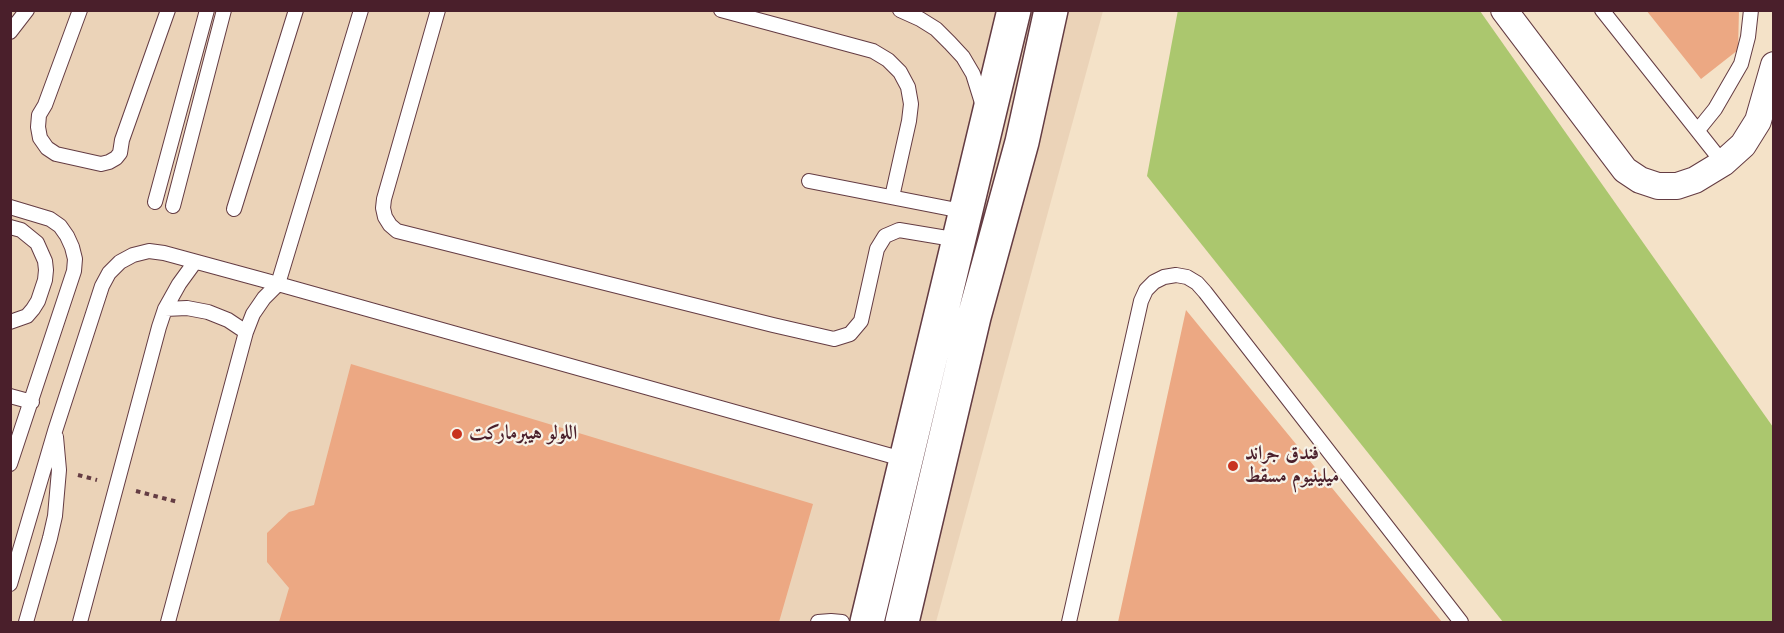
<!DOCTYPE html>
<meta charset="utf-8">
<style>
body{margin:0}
#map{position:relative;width:1784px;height:633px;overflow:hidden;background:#f4e2c8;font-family:Cardo,serif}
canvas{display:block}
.frame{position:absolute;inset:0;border:12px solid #4a1f2b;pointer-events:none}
</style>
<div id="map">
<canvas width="1784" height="633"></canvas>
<div class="frame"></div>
</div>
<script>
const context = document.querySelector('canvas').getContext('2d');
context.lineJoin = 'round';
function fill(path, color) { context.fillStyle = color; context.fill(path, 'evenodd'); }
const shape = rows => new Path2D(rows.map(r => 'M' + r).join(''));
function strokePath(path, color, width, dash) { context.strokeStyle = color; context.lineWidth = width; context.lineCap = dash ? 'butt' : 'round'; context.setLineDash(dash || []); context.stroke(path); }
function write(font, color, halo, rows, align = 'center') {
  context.font = font + ' Cardo,Amiri,serif'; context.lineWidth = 4.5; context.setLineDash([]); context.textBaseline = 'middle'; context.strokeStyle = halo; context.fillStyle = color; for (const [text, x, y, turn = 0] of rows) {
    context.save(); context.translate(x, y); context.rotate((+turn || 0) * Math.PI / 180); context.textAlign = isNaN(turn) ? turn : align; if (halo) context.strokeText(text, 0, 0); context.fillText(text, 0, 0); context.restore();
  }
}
fill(shape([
 [10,11,1103,11,936,622,11,622]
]), '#ebd3b8');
fill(shape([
 [1178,10,1480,11,1773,427,1773,622,1503,622,1147,176]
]), '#abc76e');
fill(shape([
 [1646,10,1739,10,1738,50,1701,79],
 [1186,310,1442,622,1118,622],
 [351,364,813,504,779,622,279,622,289,588,267,562,267,533,289,512,314,505]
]), '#eca883');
const service = shape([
 [80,10,45,105,39,115,38,127,40,138,47,148,56,154,101,164,109,162,116,158,120,153,122,140,168,10],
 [438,10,384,199,383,208,385,217,390,225,397,231,773,325,834,339,850,334,861,321,877,249,885,236,899,230,959,240],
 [721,10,873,51,888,60,900,72,908,87,911,104,909,121,892,197],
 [900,10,920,19,936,29,950,43,963,57,973,74,983,106],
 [1602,10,1723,163],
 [10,32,27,10],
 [1698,130,1715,109,1741,64,1748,37,1751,10],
 [809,181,967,212],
 [155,202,207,10],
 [173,206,224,10],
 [10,207,50,219,60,226,67,236,72,247,75,259,74,271,10,464],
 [234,209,296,10],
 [10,227,21,230,37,243,45,261,46,270,45,280,38,301,33,309,27,316,10,322],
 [165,309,187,308,208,312,228,320,246,332],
 [10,396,32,402],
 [10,584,55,431,102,286,109,273,120,262,133,255,149,251,164,253,278,284,906,460],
 [26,622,50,538,55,516,59,470,56,437],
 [80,622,159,327,165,309,179,284,195,262],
 [168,622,246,332,253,314,264,298,278,284,361,10],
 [818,622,831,621,842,622],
 [1069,622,1141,301,1146,290,1154,282,1164,277,1176,275,1187,277,1197,283,1205,292,1461,622]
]);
const minor = shape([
 [1504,10,1625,170,1640,180,1658,186,1677,186,1695,180,1723,163,1743,145,1758,121,1774,65]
]);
const tertiary = shape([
 [867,622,1014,10],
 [902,622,974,317,1022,142,1051,10]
]);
strokePath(service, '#643c43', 16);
strokePath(minor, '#643c43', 28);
strokePath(tertiary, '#643c43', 36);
strokePath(shape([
 [78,475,97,480],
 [136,491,178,502]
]), '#643c43', 4, [4.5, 4.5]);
strokePath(service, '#fff', 14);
strokePath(minor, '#fff', 26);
strokePath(tertiary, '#fff', 33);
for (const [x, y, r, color] of [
 [457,434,6,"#c8321e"],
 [1233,466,6,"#c8321e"]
]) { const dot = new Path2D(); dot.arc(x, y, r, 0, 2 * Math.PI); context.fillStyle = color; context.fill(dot); strokePath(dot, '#f7f3e8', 2); }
write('bold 20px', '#4a1f2b', '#f7f3e8', [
 ["اللولو هيبرماركت",469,434],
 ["فندق جراند",1245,454],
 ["ميلينيوم مسقط",1245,477]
], 'left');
</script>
